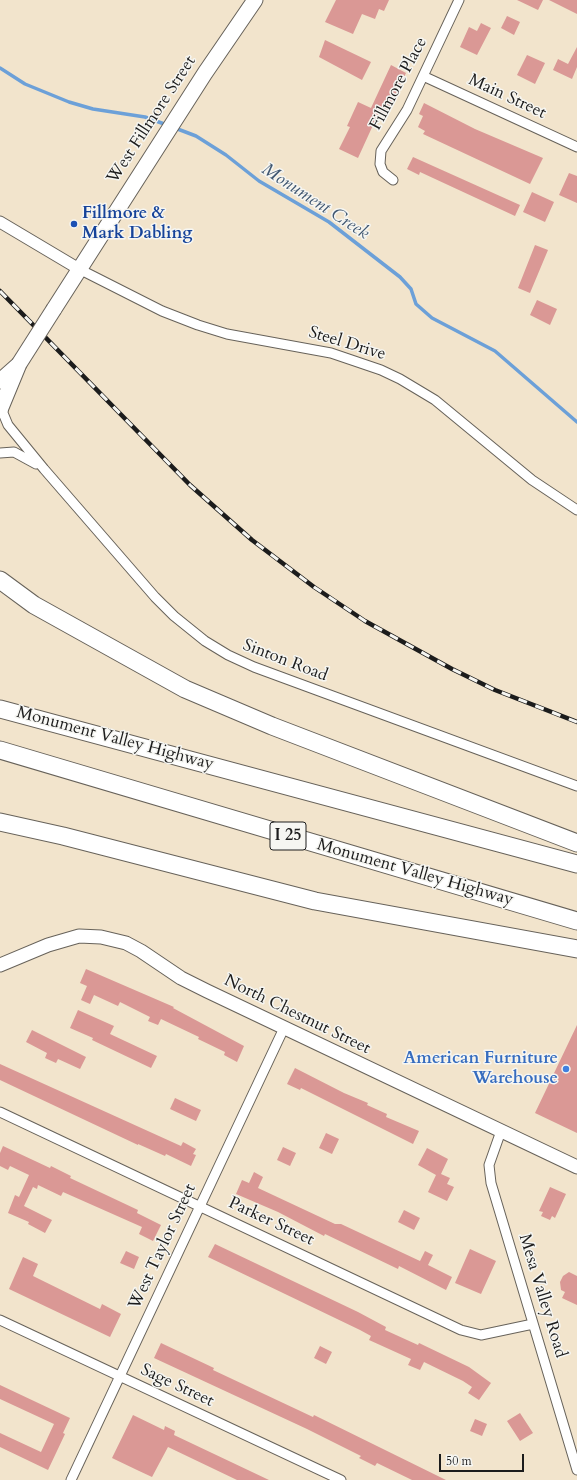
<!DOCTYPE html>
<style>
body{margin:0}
#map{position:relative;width:577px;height:1480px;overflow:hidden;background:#f2e4cc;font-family:Cardo,serif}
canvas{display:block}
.scale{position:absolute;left:439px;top:1454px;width:85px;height:18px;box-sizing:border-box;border:2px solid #1c1c1c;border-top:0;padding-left:5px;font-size:12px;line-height:14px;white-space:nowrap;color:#1c1c1c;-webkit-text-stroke:3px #f6f6f2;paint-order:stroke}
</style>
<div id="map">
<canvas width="577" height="1480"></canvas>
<div class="scale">50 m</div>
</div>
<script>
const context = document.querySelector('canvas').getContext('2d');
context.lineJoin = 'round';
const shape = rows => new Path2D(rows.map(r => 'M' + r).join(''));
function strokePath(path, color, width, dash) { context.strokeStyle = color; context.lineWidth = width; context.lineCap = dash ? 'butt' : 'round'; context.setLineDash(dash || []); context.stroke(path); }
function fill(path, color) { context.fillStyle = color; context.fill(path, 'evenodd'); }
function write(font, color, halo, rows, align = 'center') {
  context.font = font + ' Cardo,serif'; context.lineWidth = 3; context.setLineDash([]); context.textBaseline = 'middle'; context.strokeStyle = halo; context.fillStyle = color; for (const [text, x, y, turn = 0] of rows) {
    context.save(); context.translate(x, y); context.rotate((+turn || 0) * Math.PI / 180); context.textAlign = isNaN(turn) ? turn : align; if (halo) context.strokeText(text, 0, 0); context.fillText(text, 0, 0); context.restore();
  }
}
strokePath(shape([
 [0,68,25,84,69,102,93,109,145,117,167,125],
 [175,128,196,136,226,155,259,181,329,222,400,277,411,289,416,304,432,318,495,351,577,422]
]), '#6ca0d8', 3.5);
fill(shape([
 [336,0,389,0,384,11,379,9,375,19,362,14,353,34,325,22],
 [517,0,543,0,538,10],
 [549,0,577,0,577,14],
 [507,16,520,22,514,35,501,28],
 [481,23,491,28,477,55,460,47,469,27,477,31],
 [325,40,371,62,362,80,319,57],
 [577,47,577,67,572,79,553,70,558,59,568,64],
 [527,55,545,63,535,84,517,75],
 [391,65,406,73,385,115,379,112,358,158,339,149,350,127,347,126,358,102,371,108],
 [424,103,475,129,543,158,530,184,423,134,425,131,418,127,423,116,419,114],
 [413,157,520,205,515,216,420,172,419,175,407,169],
 [569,173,577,176,577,203,559,195],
 [532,192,554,202,545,222,523,212],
 [535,245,548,250,530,293,518,288],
 [537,300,557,309,550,325,530,315],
 [86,969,174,1007,173,1008,244,1046,237,1062,224,1055,225,1052,198,1039,199,1037,161,1019,158,1025,148,1021,150,1017,120,1002,118,1006,94,995,90,1004,81,1000,87,986,80,983],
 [78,1010,114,1026,110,1034,157,1056,151,1068,92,1040,93,1038,70,1028],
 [577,1025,577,1133,535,1113],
 [32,1030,86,1057,80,1069,58,1059,56,1063,45,1058,47,1053,26,1042],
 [0,1064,181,1146,183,1142,196,1149,193,1154,196,1155,191,1166,166,1154,165,1156,138,1144,138,1145,0,1080],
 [295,1068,344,1093,368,1103,367,1105,387,1114,386,1117,419,1131,413,1144,301,1088,300,1090,287,1084],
 [175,1098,201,1110,196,1121,170,1109],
 [326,1133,339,1139,332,1154,319,1148],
 [3,1146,50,1168,51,1166,71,1176,70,1178,138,1210,137,1213,161,1225,153,1241,139,1234,142,1227,63,1192,61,1196,38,1185,37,1189,33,1187,24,1206,52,1220,45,1233,28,1224,29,1222,8,1213,15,1195,19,1197,29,1175,10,1166,8,1170,0,1166,0,1153],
 [283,1147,296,1153,290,1166,277,1160],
 [427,1148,448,1159,441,1174,450,1178,447,1184,454,1187,447,1201,428,1192,436,1175,418,1165],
 [254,1172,263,1177,258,1188,335,1224,341,1224,420,1261,425,1251,433,1255,428,1265,452,1277,446,1290,399,1266,398,1269,325,1234,324,1236,278,1212,236,1194,242,1180,249,1183],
 [550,1187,566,1194,555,1218,552,1216,550,1220,541,1216,543,1212,539,1211],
 [404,1210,420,1218,414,1230,398,1222],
 [215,1244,358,1312,386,1327,385,1330,418,1345,419,1343,469,1367,491,1383,479,1400,468,1393,472,1387,463,1381,424,1362,420,1370,408,1365,411,1359,369,1340,371,1336,360,1330,208,1257],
 [470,1249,496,1261,481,1294,455,1283],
 [126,1251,139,1257,134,1269,120,1263],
 [23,1257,38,1264,33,1276,100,1309,102,1304,121,1314,110,1337,9,1289],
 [569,1272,577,1276,577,1305,562,1298,565,1292,561,1290,560,1282,563,1276],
 [161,1343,214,1368,213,1370,313,1417,314,1415,446,1480,412,1480,377,1463,375,1466,359,1458,361,1456,307,1429,154,1358],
 [320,1346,332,1352,326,1364,314,1358],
 [0,1385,70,1418,63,1433,65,1434,48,1470,0,1447,0,1433,41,1452,54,1424,0,1399],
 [520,1413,533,1433,520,1441,507,1421],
 [133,1415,164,1430,165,1426,175,1431,174,1435,269,1480,237,1480,168,1447,152,1477,137,1470,112,1458],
 [475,1419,487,1424,482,1436,470,1431]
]), '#da9895');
const minor = shape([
 [423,76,577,147],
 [393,180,383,172,380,164,381,151,407,110,459,0],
 [79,269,162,311,198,325,227,334,331,353,381,370,400,379,435,400,532,480,577,510],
 [3,405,3,413,8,425,44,469,155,597,174,616,205,641,228,655,254,667,577,786],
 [0,453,14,452,36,464],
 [0,1112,461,1330,481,1335,533,1324],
 [501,1131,489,1165,491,1183,577,1470],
 [0,1320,341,1480],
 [71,1480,284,1028]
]);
const tertiary = shape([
 [0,222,79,269]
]);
const secondary = shape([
 [0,965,48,945,79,936,101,937,126,943,141,951,181,978,207,991,577,1167]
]);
const primary = shape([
 [54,309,205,73,255,0],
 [0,381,18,365],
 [0,410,19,364]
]);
const motorway = shape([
 [0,580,34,605,185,689,272,726,577,843],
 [0,709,577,864],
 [0,750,577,921],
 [0,822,63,836,315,901,577,949]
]);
strokePath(minor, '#67625a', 11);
strokePath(tertiary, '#67625a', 13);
strokePath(secondary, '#67625a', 15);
strokePath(primary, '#67625a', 17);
strokePath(motorway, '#67625a', 19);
strokePath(minor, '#fff', 9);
strokePath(tertiary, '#fff', 11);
strokePath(secondary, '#fff', 13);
strokePath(primary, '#fff', 15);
strokePath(motorway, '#fff', 17);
const rail = shape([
 [0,291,190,485,252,540,314,587,365,621,452,669,495,690,577,722]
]);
strokePath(rail, '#1c1c1c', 4.5);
strokePath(rail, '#f6f6f2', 3, [9]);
const primaryBridge = shape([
 [19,364,54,309]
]);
strokePath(primaryBridge, '#67625a', 17, []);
strokePath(primaryBridge, '#fff', 15);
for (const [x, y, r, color] of [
 [74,224,4,"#1a4fb4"],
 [566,1069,4,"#3f7fe0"]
]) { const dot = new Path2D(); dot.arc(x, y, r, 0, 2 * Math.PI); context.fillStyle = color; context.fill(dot); strokePath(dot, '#f6f6f2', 1.5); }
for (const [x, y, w] of [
 [288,836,36]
]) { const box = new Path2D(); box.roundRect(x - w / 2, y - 14, w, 28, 3); context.fillStyle = '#f6f6f2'; context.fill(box); strokePath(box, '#1c1c1c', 1); }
write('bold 16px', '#1c1c1c', null, [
 ["I 25",288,836]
]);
write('17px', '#1c1c1c', '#f6f6f2', [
 ["Fillmore Place",399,84,-62],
 ["Main Street",507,97,25],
 ["West Fillmore Street",152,120,-57],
 ["Steel Drive",347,344,17],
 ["Sinton Road",285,661,21],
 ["Monument Valley Highway",115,739,15],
 ["Monument Valley Highway",415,873,16],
 ["North Chestnut Street",297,1015,26],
 ["Parker Street",271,1222,25],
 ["West Taylor Street",163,1247,-65],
 ["Mesa Valley Road",542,1296,73],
 ["Sage Street",177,1386,25]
]);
write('bold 17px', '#164399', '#f6f6f2', [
 ["Fillmore &",82,214],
 ["Mark Dabling",82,234]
], 'left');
write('bold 17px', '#366cbe', '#f6f6f2', [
 ["American Furniture",558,1059],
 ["Warehouse",558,1079]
], 'right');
write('italic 18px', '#405771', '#f6f6f2', [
 ["Monument Creek",315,202,33]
]);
</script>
